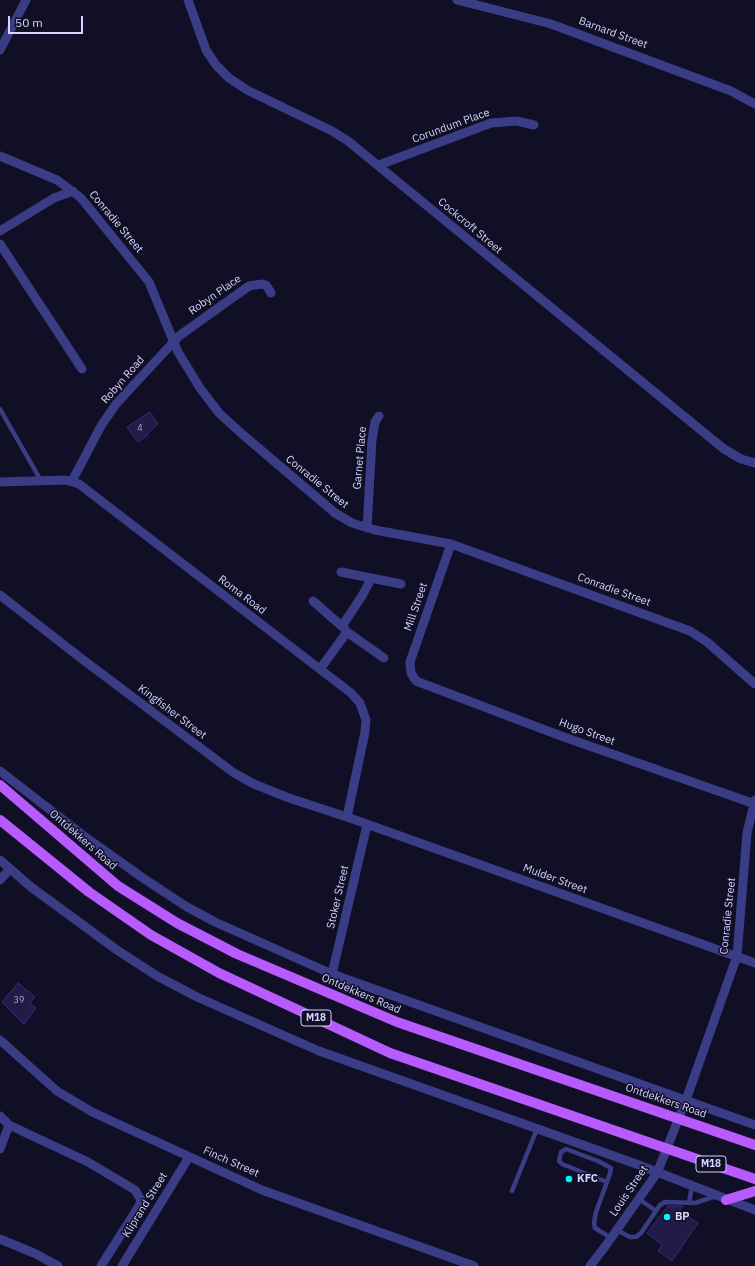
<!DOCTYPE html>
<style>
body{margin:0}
#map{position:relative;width:755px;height:1266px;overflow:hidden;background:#110f26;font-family:"IBM Plex Sans",sans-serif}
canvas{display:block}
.scale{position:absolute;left:8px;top:16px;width:75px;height:18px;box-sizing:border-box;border:2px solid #d6d4ff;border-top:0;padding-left:5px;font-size:12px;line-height:14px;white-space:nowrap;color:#d6d4ff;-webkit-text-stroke:3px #110f26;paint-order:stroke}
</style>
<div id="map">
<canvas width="755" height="1266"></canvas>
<div class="scale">50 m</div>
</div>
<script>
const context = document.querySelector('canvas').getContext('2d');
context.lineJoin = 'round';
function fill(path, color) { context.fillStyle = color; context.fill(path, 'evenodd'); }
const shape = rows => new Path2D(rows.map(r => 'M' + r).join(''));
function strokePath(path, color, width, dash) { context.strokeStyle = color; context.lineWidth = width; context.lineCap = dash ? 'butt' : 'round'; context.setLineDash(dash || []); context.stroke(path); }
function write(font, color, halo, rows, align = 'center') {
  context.font = font + ' "IBM Plex Sans",sans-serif'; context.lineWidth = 3; context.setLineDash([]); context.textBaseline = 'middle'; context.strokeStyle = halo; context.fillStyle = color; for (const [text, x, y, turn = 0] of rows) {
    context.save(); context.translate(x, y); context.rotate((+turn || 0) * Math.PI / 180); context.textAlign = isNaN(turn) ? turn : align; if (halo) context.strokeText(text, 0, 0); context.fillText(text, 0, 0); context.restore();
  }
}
const building = shape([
 [150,412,158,424,147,434,148,435,138,442,127,427,150,412],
 [18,983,35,997,30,1003,36,1008,24,1024,2,1002,18,983],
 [668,1206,683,1206,679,1211,698,1223,672,1261,658,1251,662,1245,647,1233,668,1206]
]);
fill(building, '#211b47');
strokePath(building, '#362d73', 1);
strokePath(shape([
 [0,409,40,479],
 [607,1182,562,1164,559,1161,561,1152,566,1149,598,1161,611,1168,610,1173,607,1182,596,1212,594,1223,595,1228,611,1238],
 [512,1191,537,1129],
 [639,1199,656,1211],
 [689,1203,692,1186],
 [617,1230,630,1237,636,1237,641,1233,660,1205,665,1202,695,1203,716,1196]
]), '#3a3c85', 4.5);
strokePath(shape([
 [188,0,206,50,216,65,229,78,247,90,332,131,348,141,724,449,741,459,755,463],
 [457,0,551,24,731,91,755,104],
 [0,50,26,0],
 [0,156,57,180,81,198,149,282,178,352,200,388,219,413,242,434,335,513,352,523,375,530,451,544,690,631,707,642,755,684],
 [379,165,491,123,517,121,534,125],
 [0,231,54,198,73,191],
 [0,244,82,369],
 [72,481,101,426,116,404,179,336,249,286,262,284,266,285,271,293],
 [0,482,66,480,79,484,351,693,360,703,366,720,365,732,347,817],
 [367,528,372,440,375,422,379,416],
 [451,544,410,662,411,673,416,681,561,736,755,804],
 [341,572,401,584],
 [0,595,82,659,234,773,254,784,289,798,347,817,755,963],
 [313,601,345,629],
 [342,626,362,596,371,579],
 [320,669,347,632,384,658],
 [0,771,88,839,143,878,187,907,215,922,332,974,755,1125],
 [0,860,31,887,117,950,157,976,197,997,319,1051,639,1165,755,1210],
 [0,880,10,869],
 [332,974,367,825],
 [0,1040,57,1091,92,1112,262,1190,474,1266],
 [0,1116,9,1125,88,1162,135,1190,141,1200,139,1206,101,1266],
 [0,1149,9,1125],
 [0,1239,36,1254,58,1266],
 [122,1266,189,1157],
 [590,1266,604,1248,657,1173,686,1100,737,956,747,833,755,800]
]), '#3a3c85', 9);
strokePath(shape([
 [0,785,118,886,177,923,237,954,397,1022,755,1145],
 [0,820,89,892,151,935,219,973,390,1053,755,1179],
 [726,1200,755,1191]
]), '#b75bff', 10);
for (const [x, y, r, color] of [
 [569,1179,4,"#00f6ff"],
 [667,1217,4,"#00f6ff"]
]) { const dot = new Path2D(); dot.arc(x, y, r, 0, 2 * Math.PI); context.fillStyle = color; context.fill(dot); strokePath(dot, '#110f26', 1.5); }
write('9px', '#a9a6d1', null, [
 ["4",140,428],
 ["39",19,1000]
]);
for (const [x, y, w] of [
 [316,1018,30],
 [711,1164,30]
]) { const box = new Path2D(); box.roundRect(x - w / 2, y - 8, w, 16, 3); context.fillStyle = '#110f26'; context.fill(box); strokePath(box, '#d6d4ff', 1); }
write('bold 10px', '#d6d4ff', null, [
 ["M18",316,1018],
 ["M18",711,1164]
]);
write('11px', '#d6d4ff', '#110f26', [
 ["Barnard Street",613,33,20],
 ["Corundum Place",451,126,-20],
 ["Conradie Street",116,222,50],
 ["Cockcroft Street",470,226,40],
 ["Robyn Place",215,295,-35],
 ["Robyn Road",123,380,-49],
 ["Garnet Place",360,458,-85],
 ["Conradie Street",317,482,39],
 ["Conradie Street",614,590,20],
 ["Roma Road",242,595,37],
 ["Mill Street",416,607,-71],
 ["Kingfisher Street",172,712,37],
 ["Hugo Street",587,732,20],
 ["Ontdekkers Road",83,840,41],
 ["Mulder Street",555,879,20],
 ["Stoker Street",338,897,-77],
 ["Conradie Street",728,916,-84],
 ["Ontdekkers Road",361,994,23],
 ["Ontdekkers Road",666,1101,19],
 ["Finch Street",231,1162,24],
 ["Louis Street",629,1191,-56],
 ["Kliprand Street",145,1205,-58]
]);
write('bold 11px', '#d6d4ff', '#110f26', [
 ["KFC",577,1179],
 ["BP",675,1217]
], 'left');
</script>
